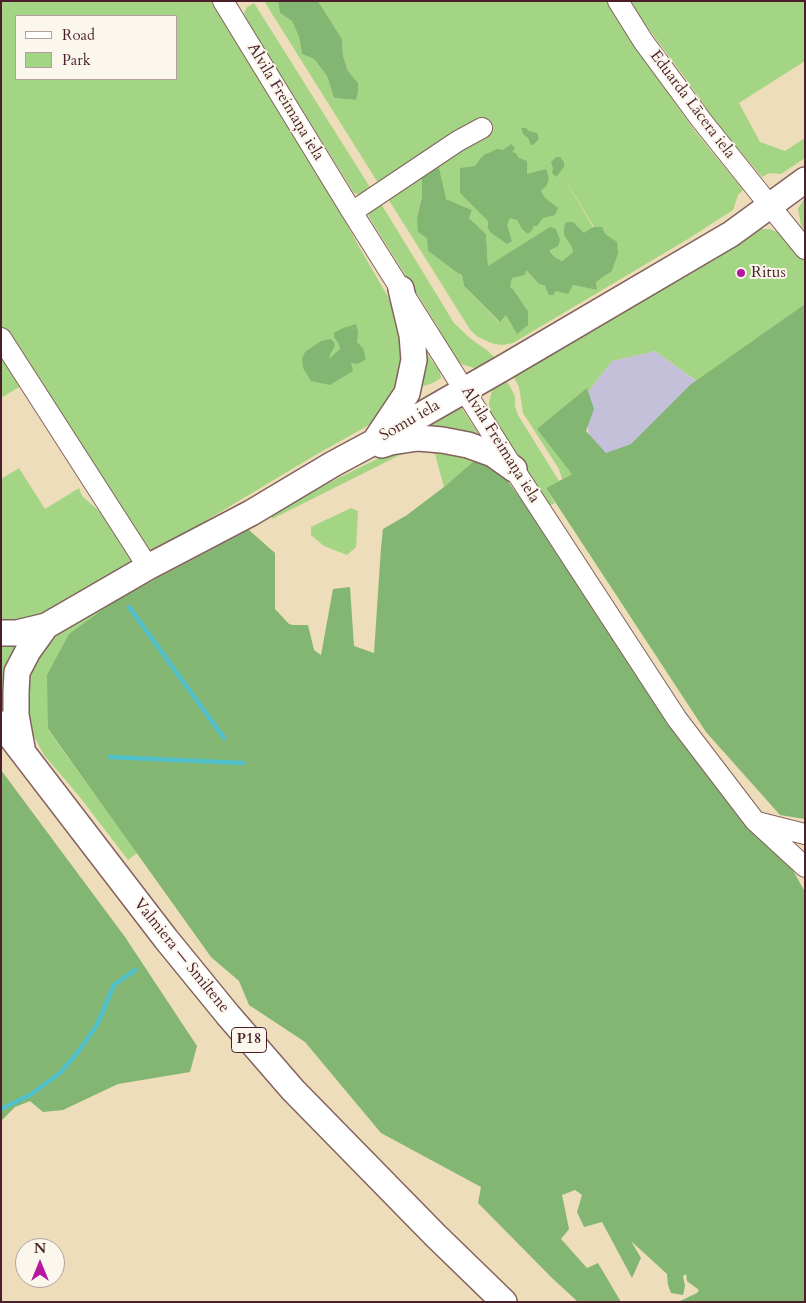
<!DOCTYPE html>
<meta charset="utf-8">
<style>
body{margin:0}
#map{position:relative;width:806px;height:1303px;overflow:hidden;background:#edddba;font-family:Cardo,serif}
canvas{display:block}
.frame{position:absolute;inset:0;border:2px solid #4a1f2b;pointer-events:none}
.legend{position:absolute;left:15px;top:15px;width:162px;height:65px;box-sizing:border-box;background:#fbf7ec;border:1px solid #b4a19f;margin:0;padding:6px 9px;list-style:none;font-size:15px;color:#4a1f2b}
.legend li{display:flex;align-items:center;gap:10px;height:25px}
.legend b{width:25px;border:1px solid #b4a19f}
.north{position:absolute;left:15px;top:1238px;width:50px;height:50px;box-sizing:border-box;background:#fbf7ec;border:1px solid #b4a19f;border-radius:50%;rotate:0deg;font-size:14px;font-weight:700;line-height:20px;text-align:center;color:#4a1f2b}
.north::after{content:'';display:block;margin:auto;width:18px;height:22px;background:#b5179e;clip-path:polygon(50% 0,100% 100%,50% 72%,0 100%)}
</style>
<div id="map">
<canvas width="806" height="1303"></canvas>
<div class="frame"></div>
<ul class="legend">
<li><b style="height:6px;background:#fff"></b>Road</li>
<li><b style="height:14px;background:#a4d584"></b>Park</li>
</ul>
<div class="north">N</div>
</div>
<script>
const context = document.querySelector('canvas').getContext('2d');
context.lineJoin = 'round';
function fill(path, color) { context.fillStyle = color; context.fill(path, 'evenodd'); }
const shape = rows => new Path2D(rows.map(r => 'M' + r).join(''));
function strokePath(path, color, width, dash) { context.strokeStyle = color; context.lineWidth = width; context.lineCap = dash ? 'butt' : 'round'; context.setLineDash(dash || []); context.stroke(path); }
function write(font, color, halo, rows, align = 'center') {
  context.font = font + ' Cardo,serif'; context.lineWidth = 4; context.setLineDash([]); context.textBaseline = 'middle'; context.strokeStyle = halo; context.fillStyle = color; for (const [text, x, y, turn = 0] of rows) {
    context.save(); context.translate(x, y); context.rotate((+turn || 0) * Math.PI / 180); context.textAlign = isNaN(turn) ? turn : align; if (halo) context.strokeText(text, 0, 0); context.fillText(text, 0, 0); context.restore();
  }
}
fill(shape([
 [655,351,698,382,681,465,592,458,584,397,612,361]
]), '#c5c0da');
fill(shape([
 [1,1,211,1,316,167,358,245,388,297,407,336,395,402,376,421,312,457,152,553,144,551,24,384,1,398],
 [16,16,176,16,176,79,16,79],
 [264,1,278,1,280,13,292,21,299,37,302,54,314,59,327,76,334,98,355,100,358,92,358,83,348,71,343,56,342,39,318,1,606,1,627,34,694,130,743,190,738,195,733,210,688,239,513,343,503,345,494,344,478,337,471,331],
 [422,173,446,199,472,210,469,218,486,234,488,266,550,252,555,257,562,261,573,252,593,227,561,173,615,261,612,271,596,282,597,290,573,285,556,291,539,284,525,269,525,275,512,278,509,287,513,289,528,311,528,325,506,314,499,322,464,286,462,275,456,272,428,251,428,238,417,218,422,195],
 [631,1,805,1,805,61,739,103,760,142,785,151,805,138,805,158,781,174,769,173,762,177,713,119,699,97,640,17],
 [254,3,373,192,360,195,354,193,247,21,244,13,247,7],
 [805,197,805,231,801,225,798,209],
 [380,202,454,323,471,339,488,351,494,357,496,364,486,368,474,368,461,364,453,355,438,327,369,217,369,208],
 [758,229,770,229,784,235,805,261,805,304,697,381,655,351,612,361,588,392,572,474,562,479,559,469,523,413,519,387,512,374],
 [427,354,440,372,441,378,433,383,421,387,417,386,420,356],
 [504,377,512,390,515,397,515,406,518,415,559,481,546,488,555,503,549,506,489,412,489,403,492,390],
 [459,404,482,439,480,443,420,425],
 [418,446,272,519,271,513,276,509,383,456],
 [438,448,482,454,444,487,435,454,432,453],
 [19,468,45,509,79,488,82,496,99,511,113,520,134,560,126,569,24,625,1,623,1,479],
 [351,508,358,511,356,547,347,555,324,546,311,535,311,527],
 [243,528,249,530,116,600,48,730,137,853,128,860,79,796,44,755,30,729,25,710,29,673,40,652,65,628],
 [1,641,17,643,7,705,3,706,1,706]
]), '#a4d584');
fill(shape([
 [278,1,318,1,342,39,343,56,348,71,358,83,358,92,356,100,334,98,327,76,314,59,302,54,299,37,292,21,280,13],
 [521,128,526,128,529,131,537,133,539,139,533,145,531,145,528,138,523,134],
 [511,144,515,148,512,152,516,153,519,158,527,161,527,174,546,169,549,178,547,185,541,191,545,198,558,208,555,215,543,218,537,226,533,226,533,229,528,234,522,229,517,220,510,218,507,225,512,241,507,244,490,232,488,228,488,221,460,193,460,168,475,166,480,159,484,155,497,149,503,150],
 [556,157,560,157,564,162,564,167,556,177,552,173,553,168,551,162],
 [439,168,446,199,472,210,469,218,486,234,488,266,550,227,556,229,560,240,558,246,550,250,550,252,555,257,562,261,573,252,572,247,564,235,564,228,566,222,573,222,584,233,593,227,602,227,605,234,617,242,618,253,612,271,596,282,597,290,573,285,568,294,556,291,553,295,549,295,545,286,539,284,526,270,525,275,512,278,510,287,513,289,528,311,528,325,517,334,506,315,500,322,464,286,462,275,456,272,428,251,427,238,418,232,417,218,422,196,422,173],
 [805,304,805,819,780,815,706,732,546,488,572,474,537,429,587,388,594,409,586,431,606,453,631,444,690,385],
 [356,324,358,332,357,342,363,348,366,359,358,364,351,363,353,371,330,385,311,381,303,368,302,359,305,352,321,341,330,339,334,342,335,346,330,354,329,359,340,349,339,344,334,337,334,333,343,328],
 [482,454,494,462,604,614,791,867,805,892,805,1302,678,1302,697,1293,699,1290,687,1281,686,1274,683,1276,685,1286,683,1295,671,1293,668,1285,667,1274,631,1241,641,1258,632,1278,602,1222,584,1227,577,1212,582,1195,575,1190,562,1195,569,1229,561,1239,587,1268,598,1263,621,1302,578,1302,551,1277,478,1203,481,1187,381,1133,305,1042,249,1005,239,981,211,957,48,729,47,675,69,634,116,600,249,530,275,553,275,609,289,624,293,625,308,625,314,650,321,655,333,589,350,587,354,646,374,653,381,548,383,529,407,515,444,487],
 [1,770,125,937,197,1046,190,1072,118,1084,63,1110,43,1112,30,1101,15,1107,1,1121]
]), '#83b672');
strokePath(shape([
 [129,607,224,738],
 [110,757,243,763],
 [1,1109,30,1095,60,1073,78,1052,97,1025,114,985,135,970]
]), '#52c0ca', 4.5);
const minor = shape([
 [223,1,352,212,514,469,677,719,755,821,805,867],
 [618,1,643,41,702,121,770,206,805,249],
 [352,212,458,141,482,128],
 [1,338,148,567],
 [757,822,805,834]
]);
const major = shape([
 [377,438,407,393,414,360,412,335,401,289],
 [382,445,391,442,418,438,442,440,468,445,493,454,514,469],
 [1,633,17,633,46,626,148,567,251,513,333,464,374,442,503,368,731,234,805,180],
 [1,724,166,939,228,1015,293,1090,435,1235,504,1302],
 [22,748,16,715,16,693,17,672,28,651,46,626]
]);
strokePath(minor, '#83625d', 22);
strokePath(major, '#83625d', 28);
strokePath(minor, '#fff', 20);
strokePath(major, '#fff', 25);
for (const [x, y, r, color] of [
 [741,273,5,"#b5179e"]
]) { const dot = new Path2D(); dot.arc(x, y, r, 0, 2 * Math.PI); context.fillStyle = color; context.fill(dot); strokePath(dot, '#fbf7ec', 2); }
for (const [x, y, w] of [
 [249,1040,35]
]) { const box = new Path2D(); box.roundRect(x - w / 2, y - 12.5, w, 25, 4); context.fillStyle = '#fbf7ec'; context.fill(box); strokePath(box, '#4a1f2b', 1); }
write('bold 15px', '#4a1f2b', null, [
 ["P18",249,1040]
]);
write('16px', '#4a1f2b', '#fbf7ec', [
 ["Alvila Freimaņa iela",285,102,59],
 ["Eduarda Lācera iela",692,105,53],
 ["Somu iela",410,421,-30],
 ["Alvila Freimaņa iela",500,445,58],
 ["Valmiera — Smiltene",181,956,51]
]);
write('16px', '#4a1f2b', '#fbf7ec', [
 ["Ritus",751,273]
], 'left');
</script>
